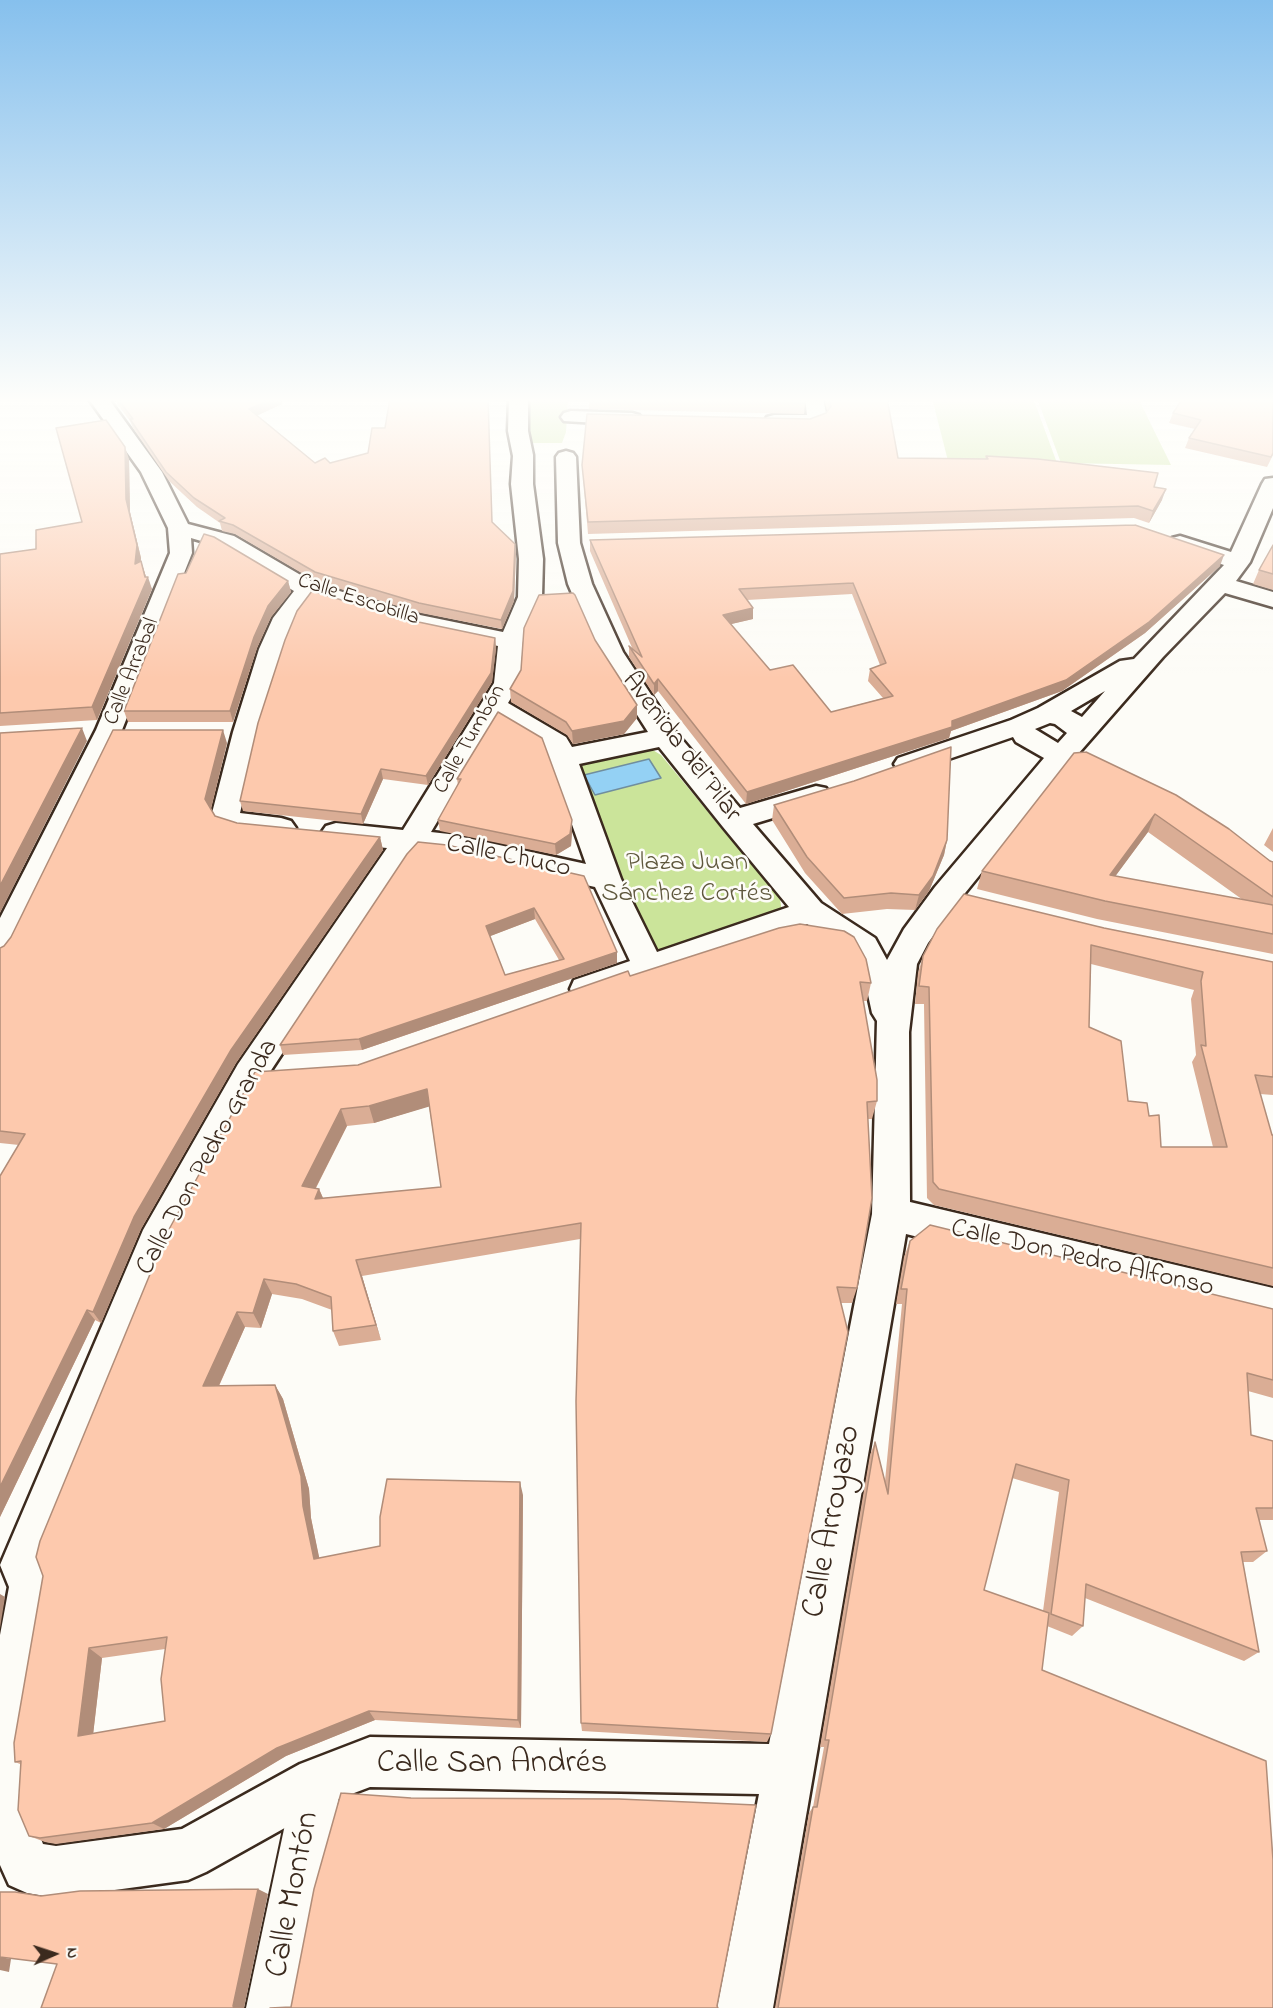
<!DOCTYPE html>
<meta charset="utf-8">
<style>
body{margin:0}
#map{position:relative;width:1273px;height:2008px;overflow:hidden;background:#fdfcf7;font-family:"Indie Flower",sans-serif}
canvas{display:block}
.north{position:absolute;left:24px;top:1924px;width:60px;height:60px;-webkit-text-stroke:4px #fdfcf7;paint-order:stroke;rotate:87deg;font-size:16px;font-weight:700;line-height:24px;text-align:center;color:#3b2a1e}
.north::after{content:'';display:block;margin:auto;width:21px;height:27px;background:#3b2a1e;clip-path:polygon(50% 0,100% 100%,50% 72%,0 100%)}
</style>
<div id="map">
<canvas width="1273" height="2008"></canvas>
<div class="north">N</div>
</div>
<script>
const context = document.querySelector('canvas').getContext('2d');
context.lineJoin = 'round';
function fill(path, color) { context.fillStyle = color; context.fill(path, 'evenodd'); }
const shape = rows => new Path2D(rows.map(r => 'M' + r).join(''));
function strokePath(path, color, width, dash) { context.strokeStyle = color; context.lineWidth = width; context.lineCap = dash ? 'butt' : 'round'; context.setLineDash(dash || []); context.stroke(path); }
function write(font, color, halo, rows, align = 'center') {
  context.font = font + ' "Indie Flower",sans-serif'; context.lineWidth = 5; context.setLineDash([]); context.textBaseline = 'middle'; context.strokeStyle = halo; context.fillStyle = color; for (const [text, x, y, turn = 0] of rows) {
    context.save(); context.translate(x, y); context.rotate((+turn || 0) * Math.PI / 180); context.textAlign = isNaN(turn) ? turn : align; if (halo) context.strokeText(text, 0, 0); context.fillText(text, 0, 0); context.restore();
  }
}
fill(shape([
 [524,398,568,398,566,432,562,443,527,443],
 [932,398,1033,398,1057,463,948,461],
 [1037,398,1138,398,1171,465,1061,463],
 [651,749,661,755,780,899,782,912,671,951,651,949,576,777,577,766]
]), '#cbe49a');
const water = shape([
 [649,759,661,778,595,795,584,775,649,759]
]);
fill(water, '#94d1f4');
strokePath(water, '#708e9e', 1.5);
const pedestrian = shape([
 [318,1758,335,1765,342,1782,298,2008,246,2008,294,1782,301,1765,318,1758]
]);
const minor = shape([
 [88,398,108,398,162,472,188,524,234,536,316,584,420,615,503,632,518,597,519,559,511,484,513,456,508,431,509,398,528,398,528,431,533,455,533,484,543,559,542,597,523,641,520,683,508,703,566,737,572,747,648,732,597,652,568,584,558,543,556,457,559,453,566,451,573,453,576,457,580,543,592,584,623,652,675,731,740,808,816,786,826,788,830,795,826,802,753,824,821,903,875,938,887,960,904,929,935,887,1044,758,1016,742,1013,737,908,773,898,770,894,764,898,758,1011,720,1038,708,1120,661,1134,659,1224,565,1172,548,1169,543,1172,538,1180,536,1231,552,1262,484,1265,479,1273,478,1273,508,1250,562,1236,581,1273,592,1273,607,1225,593,1163,657,1071,762,957,903,928,943,917,964,909,1032,910,1202,1273,1288,1273,1324,906,1234,773,2008,717,2008,759,1794,370,1787,333,1801,206,1872,188,1880,56,1898,27,1893,9,1885,0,1865,0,1635,9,1587,0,1565,143,1230,238,1064,387,848,336,843,326,840,321,833,326,826,336,823,403,830,494,683,498,646,406,626,313,598,297,619,285,649,259,732,240,813,281,818,291,821,296,828,291,835,281,838,231,831,220,827,212,813,233,732,259,649,273,618,294,591,218,546,191,538,192,553,122,730,16,949,11,957,0,961,0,918,96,730,170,553,168,528,141,472,88,398],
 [1105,691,1082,717,1071,711,1105,691],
 [498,720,545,748,586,864,449,834,431,832,498,720],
 [1050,723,1055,724,1067,733,1058,743,1035,729,1050,723],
 [659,747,723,827,789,907,657,952,621,879,579,764,659,747],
 [419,851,449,854,595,887,630,961,574,980,570,989,574,998,586,1001,807,924,852,954,864,976,872,1013,877,1021,872,1214,769,1744,370,1737,300,1764,182,1829,56,1846,43,1844,32,1816,28,1751,55,1587,46,1565,174,1248,262,1084,407,864,419,851],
 [805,398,823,398,827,418,824,422,809,428,774,427,767,425,764,421,767,417,774,415,807,415,805,398],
 [571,411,632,413,639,415,642,419,639,423,632,425,564,421,561,417,564,413,571,411]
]);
strokePath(pedestrian, '#3b2a1e', 4);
strokePath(minor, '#3b2a1e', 5);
fill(pedestrian, '#fdfcf7');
fill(minor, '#fdfcf7');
fill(shape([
 [113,398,281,398,282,404,257,415,315,463,330,463,368,453,385,428,390,398,489,398,488,401,492,522,516,553,514,601,502,629,421,613,317,582,235,534,222,531,220,523,197,507,169,481,133,428,130,421],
 [589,398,805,403,804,414,589,409],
 [824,398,887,398,898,458,985,459,986,456,1154,487,1162,500,1149,523,1134,518,588,534,582,465,810,419,826,413,827,411],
 [1273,398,1273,455,1267,467,1185,448,1189,438,1195,429,1169,423,1173,413],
 [129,459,130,512,141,558,141,561,146,577,152,589,97,720,0,726,0,554,36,549,82,522],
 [590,540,1220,566,1145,633,1062,691,951,731,949,738,746,804,658,691,654,695,629,657,629,646,633,650,590,551],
 [852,594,880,665,870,669,868,681,883,698,831,712,770,670,731,624,753,619,753,608,747,600],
 [1273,545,1273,590,1253,584,1259,570],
 [288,581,291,592,271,617,257,648,233,722,128,722,124,711],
 [404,619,495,638,496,648,492,682,428,785,383,779,363,824,243,811,240,801],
 [595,640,637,718,624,734,573,744,567,735,511,702,510,689],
 [498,712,572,832,571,846,556,855,440,831,438,820,458,785,457,779],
 [227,743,211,809,215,816,237,823,380,837,383,850,236,1063,141,1229,101,1323,95,1320,0,1517,0,1176,19,1145,0,1143,0,948,4,946],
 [1074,753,1273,862,1273,954,1097,919,977,889,982,871],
 [1148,832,1243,900,1115,876],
 [774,805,947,840,944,855,929,891,915,910,887,909,842,914,805,873,772,820],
 [1273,828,1273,852,1264,845],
 [418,842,617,952,617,963,362,1050,283,1055,280,1045],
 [535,919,559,960,505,975,490,936],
 [1104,928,1273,962,1273,1095,1260,1094,1272,1135,1273,1135,1273,1286,934,1205,927,1198,924,1004,915,1004,918,973,923,956],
 [1091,964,1194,990,1191,999,1196,1055,1192,1062,1213,1147,1161,1147,1149,1116,1128,1101,1089,1027],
 [630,976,871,983,867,1001,863,1001,877,1101,872,1119,868,1119,857,1288,852,1303,841,1303,771,1734,767,1742,582,1731,581,1723,580,1239,362,1276,381,1340,339,1346,333,1331,332,1310,302,1299,272,1294,261,1328,245,1327,219,1386,275,1385,283,1399,309,1489,311,1518,319,1558,380,1546,523,1495,521,1728,375,1720,286,1756,164,1829,56,1844,45,1842,29,1836,20,1764,15,1762,358,1065],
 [429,1106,441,1187,323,1198,319,1189,316,1188,347,1126,374,1123],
 [165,1649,165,1721,93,1734,102,1658],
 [910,1241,1273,1309,1273,1398,1248,1391,1251,1435,1273,1441,1273,1520,1259,1520,1267,1551,1253,1562,1243,1562,1259,1652,1244,1661,1085,1598,1083,1626,1072,1636,1047,1626,1042,1670,1273,2008,775,2008,809,1813,813,1807,824,1747,820,1747,870,1455,875,1442,885,1481,902,1304,896,1304,904,1257],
 [1012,1478,1059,1492,1043,1611,984,1590]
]), '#daad95');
fill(shape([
 [275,398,281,398,282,404,252,418,249,409],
 [125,447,129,459,130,512,141,558,139,577,135,564,126,499],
 [1166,489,1162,500,1149,523,1153,511],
 [515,544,516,553,514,601,502,629,501,620],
 [1224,555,1220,566,1145,633,1062,691,951,731,949,738,746,804,747,792,952,721],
 [141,561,147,580,148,577,152,589,97,720,92,707],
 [288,581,291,592,271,617,257,648,233,722,230,711,254,637,268,606],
 [753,608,753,619,723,626,723,615],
 [495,638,496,648,492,682,428,785,426,776],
 [658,679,658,691,654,695,654,684],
 [637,705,637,718,624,734,573,744,572,731],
 [82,728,87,741,0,913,0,886],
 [223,730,227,743,210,812,205,799],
 [381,769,383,779,363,824,361,814],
 [1155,814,1148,832,1103,893,1110,875],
 [572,820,572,832,571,846,556,855,555,844],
 [380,837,383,850,236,1063,141,1229,101,1323,93,1312,134,1217,231,1050],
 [947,840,944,855,929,891,915,910,919,895],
 [534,908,535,919,488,937,486,926],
 [617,952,617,963,362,1050,359,1039],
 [427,1089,431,1106,374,1123,369,1106],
 [341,1109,347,1126,308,1203,302,1186],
 [319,1189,326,1205,315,1199],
 [356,1260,362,1276,381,1340,376,1325],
 [264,1279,272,1294,261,1328,253,1313],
 [87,1310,95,1320,0,1517,0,1487],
 [237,1312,245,1327,212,1401,203,1386],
 [275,1385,283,1399,309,1489,311,1518,322,1571,314,1559],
 [520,1482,523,1495,521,1728,518,1720],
 [0,1594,5,1597,0,1628],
 [89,1648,102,1658,92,1744,78,1736],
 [369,1711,375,1720,286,1756,164,1829,152,1823,277,1748],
 [258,1889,268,1894,244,2008,234,2008,233,2006],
 [0,1957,11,1959,9,1972,0,1970]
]), '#b18d79');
const building = shape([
 [117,398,275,398,249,409,315,463,325,458,330,463,368,453,372,428,385,428,390,398,488,398,492,522,515,544,513,591,501,620,419,603,315,572,233,525,219,521,225,518,194,498,166,472,130,419,133,419,117,398],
 [589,398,805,398,805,403,589,398],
 [828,398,887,398,898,458,988,459,986,456,1038,459,1158,473,1154,487,1166,489,1153,511,1138,506,588,522,582,465,587,414,810,419,826,413,831,406,828,398],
 [1183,398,1273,398,1273,453,1271,457,1189,438,1201,420,1173,413,1183,398],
 [106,420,125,447,126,499,137,545,135,564,141,561,145,577,148,577,92,707,0,713,0,554,36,549,36,530,82,522,56,428,106,420],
 [1135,525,1224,555,1149,622,1066,680,952,721,952,727,747,792,658,679,654,684,629,646,642,657,590,540,1135,525],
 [853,583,886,663,870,669,893,696,831,712,793,665,770,670,723,615,753,608,739,589,853,583],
 [204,534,214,537,288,581,268,606,254,637,230,711,124,711,178,574,186,573,204,534],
 [1273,545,1273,574,1259,570,1273,545],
 [312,591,404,619,495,638,491,673,426,776,381,769,361,814,240,801,258,723,285,640,297,611,312,591],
 [573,593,575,595,595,640,637,705,624,721,572,731,566,722,510,689,521,670,524,628,539,595,573,593],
 [498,712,542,738,572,820,570,834,555,844,438,820,461,779,457,779,498,712],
 [82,728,0,886,0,733,82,728],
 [113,730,223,730,205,799,215,816,237,823,380,837,231,1050,134,1217,93,1312,87,1310,0,1487,0,1176,25,1134,0,1131,0,948,4,946,11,937,113,730],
 [951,747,947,840,933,876,919,895,891,893,844,898,807,857,774,805,854,781,951,747],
 [1086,752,1176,795,1229,829,1270,861,1273,862,1273,897,1155,814,1110,875,1273,905,1273,934,1105,901,982,871,1074,753,1086,752],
 [418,842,447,845,584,876,617,952,359,1039,280,1045,407,854,418,842],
 [534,908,564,959,505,975,486,926,534,908],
 [964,894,1104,928,1273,962,1273,1077,1255,1075,1272,1135,1273,1135,1273,1268,939,1189,933,1182,929,987,919,986,923,956,937,929,964,894],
 [1091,945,1203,972,1201,981,1206,1046,1201,1045,1227,1147,1161,1147,1159,1115,1149,1116,1147,1103,1128,1101,1121,1041,1089,1027,1091,945],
 [800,924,844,931,854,937,866,959,871,983,860,982,877,1080,877,1101,867,1102,872,1198,857,1288,837,1287,848,1332,771,1734,581,1723,576,1401,581,1223,356,1260,376,1325,333,1331,331,1297,296,1284,264,1279,253,1313,237,1312,203,1386,275,1385,301,1476,303,1506,314,1559,380,1546,380,1517,387,1479,520,1482,518,1720,369,1711,277,1748,152,1823,40,1838,29,1836,18,1810,21,1761,15,1762,14,1743,43,1576,36,1557,40,1541,167,1233,255,1072,358,1065,628,971,630,976,779,928,800,924],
 [427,1089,441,1187,315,1199,319,1189,302,1186,341,1109,369,1106,427,1089],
 [167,1637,161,1679,165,1721,78,1736,89,1648,167,1637],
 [930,1225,1273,1309,1273,1380,1247,1373,1251,1435,1273,1441,1273,1508,1256,1508,1267,1551,1241,1552,1259,1652,1086,1584,1083,1626,1051,1614,1069,1480,1016,1464,984,1590,1049,1613,1042,1670,1266,1761,1273,1860,1273,2008,778,2008,813,1807,817,1807,829,1740,825,1740,875,1442,888,1494,907,1289,901,1289,910,1241,930,1225],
 [341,1793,411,1798,619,1799,756,1805,717,2006,718,2008,270,2008,291,2007,314,1889,341,1793],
 [258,1889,233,2006,234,2008,41,2008,57,1964,0,1957,0,1892,15,1892,41,1896,80,1891,258,1889]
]);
fill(building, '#fdc9ad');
strokePath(building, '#b18d79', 1.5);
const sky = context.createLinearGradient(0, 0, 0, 679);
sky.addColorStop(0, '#86c0ed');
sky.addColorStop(0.59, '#fefefb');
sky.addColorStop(1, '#fefefb00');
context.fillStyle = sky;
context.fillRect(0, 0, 1273, 679);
write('22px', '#3b2a1e', '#fdfcf7', [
 ["Calle Escobilla",358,601,18],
 ["Calle Arrabal",133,672,-68],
 ["Calle Tumbón",471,740,-60]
]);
write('27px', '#3b2a1e', '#fdfcf7', [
 ["Avenida del Pilar",680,748,53],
 ["Calle Chuco",508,858,12],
 ["Calle Don Pedro Granda",209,1158,-61],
 ["Calle Don Pedro Alfonso",1082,1260,13]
]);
write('27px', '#5f583d', '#fdfcf7', [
 ["Plaza Juan",687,865],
 ["Sánchez Cortés",687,896]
]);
write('33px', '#3b2a1e', '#fdfcf7', [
 ["Calle Arroyazo",834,1522,-79],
 ["Calle San Andrés",492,1766],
 ["Calle Montón",295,1895,-79]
]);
</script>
